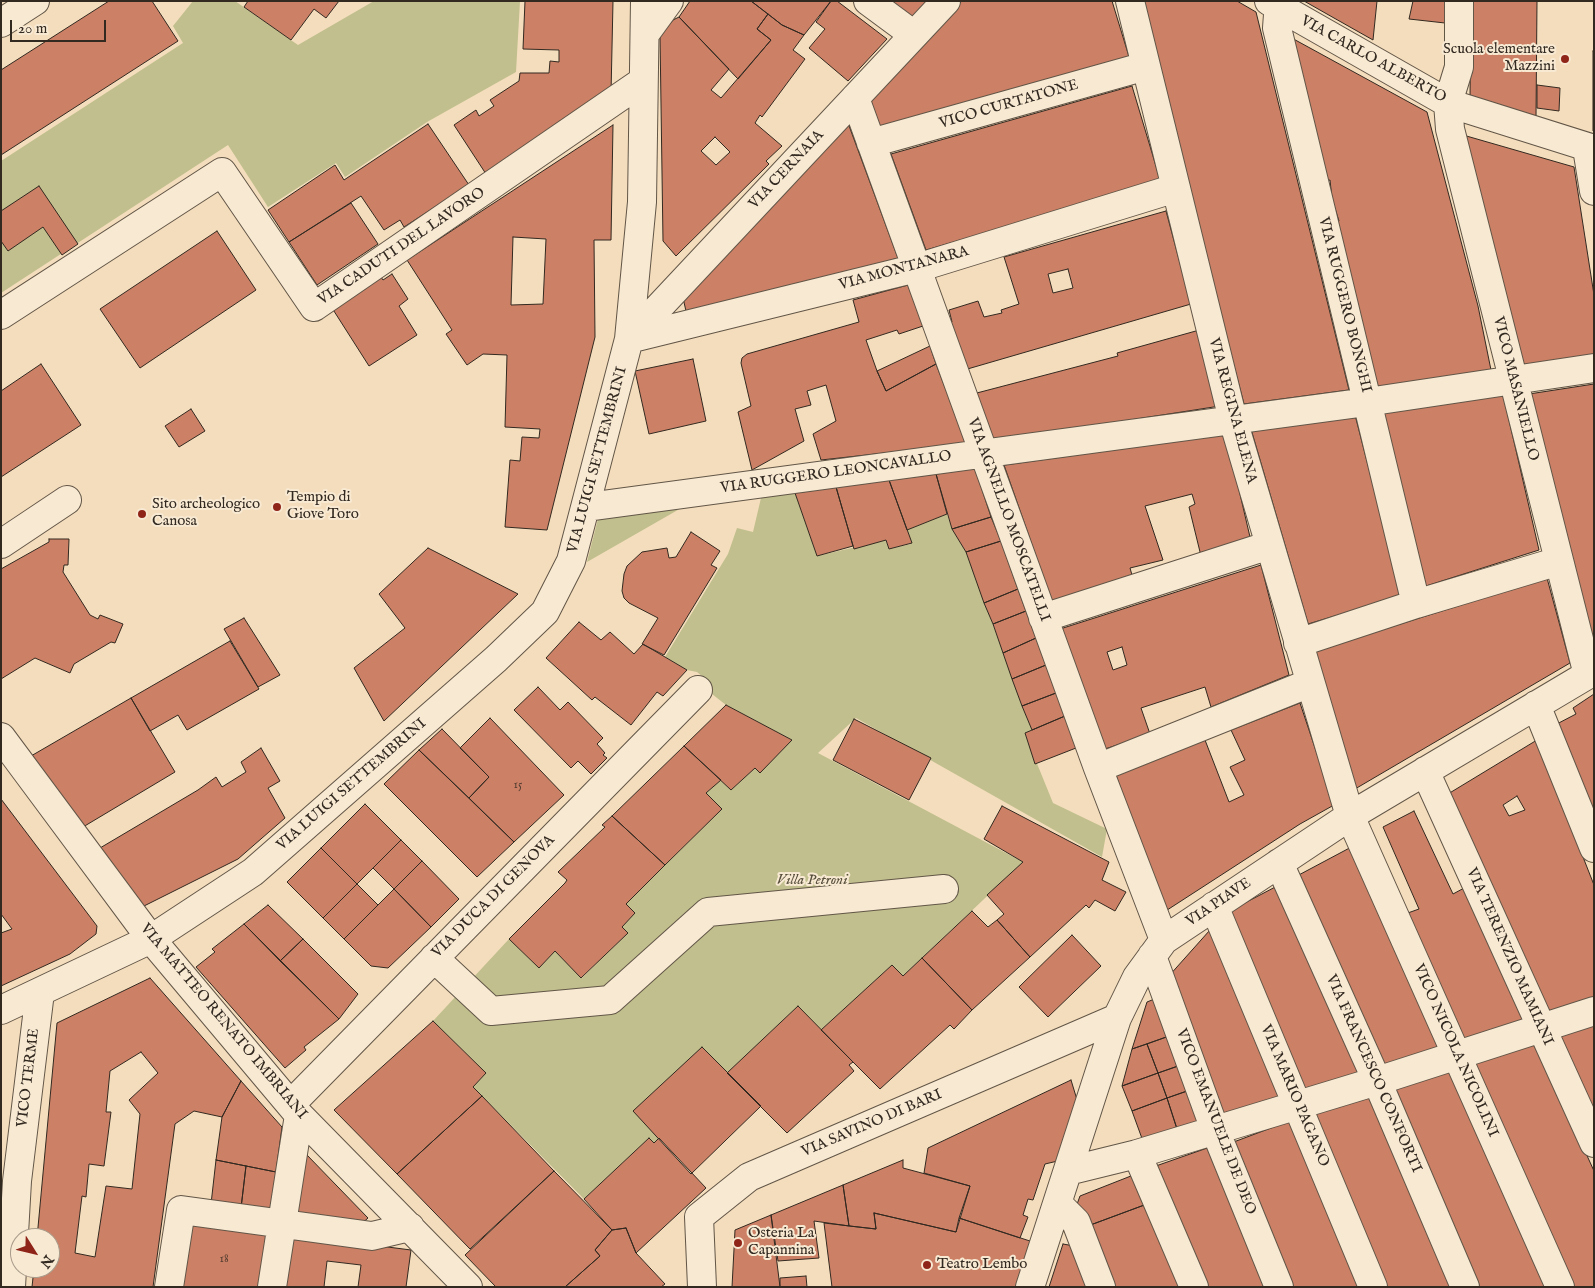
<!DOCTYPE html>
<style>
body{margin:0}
#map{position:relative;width:1595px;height:1288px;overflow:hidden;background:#f4ddbc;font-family:"IM FELL English",serif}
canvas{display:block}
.frame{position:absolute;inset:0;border:2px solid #322920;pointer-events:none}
.north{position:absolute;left:10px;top:1228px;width:50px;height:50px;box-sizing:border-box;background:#f8e9d3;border:1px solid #a99c8b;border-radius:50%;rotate:126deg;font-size:14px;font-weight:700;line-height:20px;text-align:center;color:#322920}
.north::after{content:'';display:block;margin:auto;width:18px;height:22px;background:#8f2418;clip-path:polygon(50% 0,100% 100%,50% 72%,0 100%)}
.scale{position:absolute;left:10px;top:20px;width:96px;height:22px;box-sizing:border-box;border:2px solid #322920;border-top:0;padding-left:6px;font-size:15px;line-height:18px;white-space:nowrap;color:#322920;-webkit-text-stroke:4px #f8e9d3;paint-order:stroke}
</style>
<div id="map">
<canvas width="1595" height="1288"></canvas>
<div class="frame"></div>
<div class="north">N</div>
<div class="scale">20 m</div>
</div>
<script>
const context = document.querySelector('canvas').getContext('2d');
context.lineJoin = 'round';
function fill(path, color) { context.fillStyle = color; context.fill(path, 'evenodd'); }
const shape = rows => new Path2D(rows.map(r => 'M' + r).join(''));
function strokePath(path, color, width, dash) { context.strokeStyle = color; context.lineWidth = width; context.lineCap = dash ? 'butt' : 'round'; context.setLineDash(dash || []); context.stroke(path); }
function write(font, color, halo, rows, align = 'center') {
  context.font = font + ' "IM FELL English",serif'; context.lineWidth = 4; context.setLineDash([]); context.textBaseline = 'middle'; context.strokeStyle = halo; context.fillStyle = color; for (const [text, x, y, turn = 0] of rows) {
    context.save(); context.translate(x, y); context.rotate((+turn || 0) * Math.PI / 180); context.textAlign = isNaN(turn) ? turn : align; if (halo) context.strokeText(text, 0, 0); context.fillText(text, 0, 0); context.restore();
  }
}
fill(shape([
 [193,1,235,1,298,45,374,1,520,1,516,72,427,122,345,177,336,163,268,207,228,145,1,293,1,161,183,43,173,26],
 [795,493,817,556,886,540,889,549,911,544,907,530,947,514,952,529,966,552,1032,730,1025,734,1053,803,1107,829,1102,857,856,718,818,753,1023,862,903,976,892,965,821,1030,798,1006,654,1143,648,1139,584,1199,473,1087,486,1073,433,1021,509,939,539,968,555,951,582,978,628,933,622,927,635,913,626,904,722,809,706,793,721,780,731,790,755,768,760,772,792,740,726,705,698,683,703,677,697,672,687,670,665,657,728,554,737,528,753,532,761,498],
 [683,507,587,562,598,519]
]), '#c0bf8d');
const building = shape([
 [109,1,152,1,178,41,1,155,1,70,109,1],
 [248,1,339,1,326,18,314,9,291,40,244,7,248,1],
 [525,1,613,1,611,94,486,174,454,125,476,110,479,116,494,106,490,100,519,81,520,73,549,73,550,61,559,62,559,50,523,49,525,1],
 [690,1,751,1,768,14,757,29,771,40,738,79,679,17,690,1],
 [751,1,831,1,804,35,782,25,751,1],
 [831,1,837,1,887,39,848,81,809,48,825,29,816,22,831,1],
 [880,1,929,1,909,23,880,1],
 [962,1,1112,1,1130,60,881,129,869,96,962,1],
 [1138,1,1237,1,1256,12,1349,390,1244,404,1138,1],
 [1304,1,1377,1,1373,40,1334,18,1304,1],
 [1413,1,1445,1,1445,23,1409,19,1413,1],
 [1471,1,1537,1,1536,117,1470,97,1471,1],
 [768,14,782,25,804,35,793,50,805,59,762,117,760,115,755,123,782,146,766,161,769,164,676,256,663,241,660,36,673,20,679,17,729,69,711,90,721,98,771,40,757,29,768,14],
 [715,137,730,152,716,165,701,151,715,137],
 [1288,36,1427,112,1478,306,1491,370,1376,387,1334,222,1339,221,1332,199,1330,180,1326,181,1288,36],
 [1593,51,1594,51,1594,131,1593,131,1593,51],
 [1537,85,1560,88,1559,111,1537,108,1537,85],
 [1132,86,1161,183,926,250,891,154,1132,86],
 [848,123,898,258,688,320,681,289,848,123],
 [428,124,469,185,404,227,400,220,384,230,361,196,289,242,268,210,335,165,344,180,428,124],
 [613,125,611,240,594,240,595,337,547,530,505,527,510,460,520,461,522,437,539,438,540,429,505,427,507,355,483,354,467,365,446,334,452,330,407,260,613,125],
 [513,237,546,239,543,304,511,305,513,237],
 [1463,135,1574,167,1594,295,1594,355,1521,367,1463,135],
 [39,186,78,244,62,255,43,227,8,251,1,241,1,211,39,186],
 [351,203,378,244,317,285,289,242,351,203],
 [1166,211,1191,304,964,370,947,324,952,322,949,310,978,301,984,317,1002,313,1001,310,1019,304,1004,257,1166,211],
 [1068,269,1073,288,1053,293,1048,274,1068,269],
 [217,231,256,290,140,368,100,309,217,231],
 [392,274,408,299,399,306,417,335,369,366,332,308,381,277,383,280,392,274],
 [908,285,923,326,899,334,897,330,866,340,877,371,886,391,936,364,967,444,821,460,813,434,836,421,826,385,807,391,811,405,795,409,804,441,752,470,738,412,751,406,741,363,742,358,747,354,859,322,853,300,908,285],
 [1203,329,1220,406,989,442,973,394,1118,356,1117,353,1203,329],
 [930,346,936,364,886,391,877,371,930,346],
 [693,359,706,421,649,434,635,371,693,359],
 [41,364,81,425,1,477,1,391,41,364],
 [1594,384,1594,644,1529,394,1594,384],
 [1503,394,1539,550,1426,586,1383,413,1503,394],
 [191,409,205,431,179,447,165,426,191,409],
 [1355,415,1402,596,1308,624,1251,429,1355,415],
 [1226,434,1250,537,1201,556,1189,507,1195,504,1192,494,1145,506,1163,560,1130,568,1132,575,1052,602,1004,465,1226,434],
 [975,468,991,517,952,529,936,474,975,468],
 [936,474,947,514,907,530,889,480,936,474],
 [889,480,912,543,889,549,886,540,854,549,836,487,889,480],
 [836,487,853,546,817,556,795,493,836,487],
 [991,517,1001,541,966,552,952,529,991,517],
 [691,532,720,551,711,565,717,568,664,655,642,644,658,618,629,603,624,598,622,591,624,574,627,566,642,552,667,548,669,558,676,557,691,532],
 [49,539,69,539,68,565,64,565,63,572,90,615,98,619,100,615,123,624,115,643,111,642,74,664,70,673,35,658,1,679,1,569,49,542,49,539],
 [1001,541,1018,589,984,603,966,552,1001,541],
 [428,548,518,594,384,721,354,668,405,628,379,594,428,548],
 [1261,565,1289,675,1211,707,1205,687,1141,708,1150,734,1102,750,1060,629,1261,565],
 [1122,647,1127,665,1113,670,1107,652,1122,647],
 [1547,578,1570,663,1355,789,1314,651,1547,578],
 [1018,589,1026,611,993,624,984,603,1018,589],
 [1026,611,1036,638,1003,653,993,624,1026,611],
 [244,618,280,675,258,687,224,629,244,618],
 [579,622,601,640,610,632,634,654,643,644,687,670,663,696,657,692,631,725,595,697,592,700,546,658,579,622],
 [1036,638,1046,665,1012,679,1003,653,1036,638],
 [230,641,259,689,187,730,178,715,150,731,131,698,230,641],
 [1046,665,1056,693,1022,706,1012,679,1046,665],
 [538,687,560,710,568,702,603,738,597,744,605,753,603,755,607,758,591,774,578,761,571,768,514,710,538,687],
 [1056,693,1065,716,1032,730,1022,706,1056,693],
 [1594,694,1594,831,1553,726,1576,714,1573,708,1594,694],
 [131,698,175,772,83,827,31,756,131,698],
 [1300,703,1334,805,1300,824,1161,914,1116,775,1205,740,1229,802,1244,795,1230,767,1245,760,1231,730,1300,703],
 [726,705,792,740,760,773,755,768,731,790,684,746,726,705],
 [1065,716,1076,748,1035,764,1025,733,1065,716],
 [490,718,564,795,514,842,469,798,489,777,460,748,490,718],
 [854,719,931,758,909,800,833,760,854,719],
 [442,729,489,777,469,798,419,750,442,729],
 [1537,740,1594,885,1594,1002,1544,1019,1443,797,1537,740],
 [1517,796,1525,810,1509,816,1503,805,1517,796],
 [684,746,721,780,706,793,722,809,665,865,612,816,684,746],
 [261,748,280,781,268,788,285,818,238,859,138,909,100,848,198,790,216,777,222,787,246,772,241,762,261,748],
 [419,750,514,842,477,877,384,784,419,750],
 [1,799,97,926,96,934,70,954,1,986,1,933,12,929,1,914,1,799],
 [365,804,401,840,357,884,321,848,365,804],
 [1002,806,1109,862,1102,880,1126,892,1115,911,1095,900,1089,908,1086,905,1030,957,997,920,1004,914,987,895,1023,862,984,839,1002,806],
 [1414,811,1453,894,1466,887,1526,1022,1462,1043,1405,914,1419,909,1383,827,1414,811],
 [612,816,665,865,626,904,635,913,622,927,628,933,581,978,555,951,539,968,509,939,565,883,567,880,558,872,605,827,602,825,612,816],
 [401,840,422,861,394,889,373,868,401,840],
 [1357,844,1446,1051,1380,1071,1295,877,1357,844],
 [321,848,357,884,323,918,287,882,321,848],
 [422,861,459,899,431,927,394,889,422,861],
 [357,884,378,905,344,939,323,918,357,884],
 [1279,885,1361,1072,1301,1095,1222,915,1279,885],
 [394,889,431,927,388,968,371,966,344,939,394,889],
 [268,905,303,939,280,961,244,924,268,905],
 [972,911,988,927,997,920,1030,957,972,1010,922,958,972,911],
 [244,924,339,1019,304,1047,306,1050,285,1068,196,967,215,952,212,949,244,924],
 [1210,930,1284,1100,1223,1120,1168,977,1210,930],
 [1072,935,1101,966,1048,1017,1019,987,1072,935],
 [303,939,358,994,339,1019,280,961,303,939],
 [922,958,972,1010,954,1029,950,1025,880,1089,821,1030,892,965,903,976,922,958],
 [150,978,241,1081,222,1117,194,1111,175,1124,153,1287,32,1287,34,1268,50,1268,50,1238,37,1238,57,1023,150,978],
 [141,1052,158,1073,129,1100,140,1114,132,1189,106,1186,95,1257,75,1253,82,1196,86,1197,89,1164,104,1166,111,1112,106,1112,110,1071,141,1052],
 [1157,998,1172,1035,1132,1049,1147,1002,1157,998],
 [798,1006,853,1062,849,1065,854,1071,787,1133,727,1073,798,1006],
 [433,1021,486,1073,473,1087,482,1096,397,1174,334,1110,433,1021],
 [1594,1024,1594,1129,1553,1037,1594,1024],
 [1172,1035,1181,1065,1158,1073,1147,1044,1172,1035],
 [1535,1041,1594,1171,1594,1287,1568,1287,1471,1063,1535,1041],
 [1147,1044,1158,1073,1122,1086,1132,1049,1147,1044],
 [702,1047,761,1106,691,1174,633,1111,702,1047],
 [1181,1065,1190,1090,1167,1098,1158,1073,1181,1065],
 [1453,1067,1550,1287,1474,1287,1389,1089,1453,1067],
 [1158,1073,1167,1098,1132,1111,1122,1086,1158,1073],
 [1071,1080,1078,1103,1062,1160,1045,1164,1033,1200,1028,1199,1023,1215,1028,1217,1020,1238,959,1218,970,1186,924,1173,928,1148,1071,1080],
 [241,1081,282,1127,276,1172,216,1160,222,1117,241,1081],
 [1190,1090,1203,1123,1178,1132,1167,1098,1190,1090],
 [1370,1095,1454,1287,1382,1287,1311,1115,1370,1095],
 [482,1096,554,1171,470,1249,397,1174,482,1096],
 [1167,1098,1178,1132,1144,1144,1132,1111,1167,1098],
 [1295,1119,1364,1287,1288,1287,1231,1143,1295,1119],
 [649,1138,654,1143,659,1138,706,1188,636,1253,626,1228,612,1230,584,1199,649,1138],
 [1213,1146,1270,1287,1200,1287,1153,1167,1213,1146],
 [306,1154,368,1218,359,1226,294,1215,306,1154],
 [216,1160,246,1166,241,1208,211,1204,216,1160],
 [903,1160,903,1168,970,1186,956,1232,874,1213,876,1229,849,1226,843,1185,903,1160],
 [246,1166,276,1172,271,1212,241,1208,246,1166],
 [554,1171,612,1230,595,1250,600,1256,565,1287,496,1287,465,1255,554,1171],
 [1136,1174,1147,1204,1085,1227,1076,1207,1080,1196,1136,1174],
 [843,1185,849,1226,814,1221,819,1258,778,1261,771,1215,843,1185],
 [1147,1204,1181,1287,1108,1287,1085,1227,1147,1204],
 [874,1213,956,1232,959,1218,1033,1242,1017,1287,832,1287,824,1223,876,1229,874,1213],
 [771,1215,780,1287,732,1287,735,1230,771,1215],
 [190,1222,268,1233,260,1287,180,1287,190,1222],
 [626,1228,636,1253,665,1284,661,1287,565,1287,600,1256,595,1250,612,1230,626,1228],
 [294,1235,411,1250,406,1287,358,1287,361,1265,327,1261,324,1287,285,1287,294,1235],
 [1063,1244,1074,1246,1090,1287,1049,1287,1063,1244],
 [806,1276,807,1287,780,1287,780,1278,806,1276]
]);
fill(building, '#cc8066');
strokePath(building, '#322920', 1);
const minor = shape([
 [868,1,914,35],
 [1130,1,1233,420,1350,816,1560,1287],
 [1269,1,1448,103,1594,149],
 [1279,1,1277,28,1416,604],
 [1459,1,1459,67,1448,103,1450,129,1588,675],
 [1,23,35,1],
 [645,34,669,1],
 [855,98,1098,768,1164,940],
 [871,143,1146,66],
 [1587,148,1594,191],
 [1,315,222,172,314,307,643,81],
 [629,339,917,268,1176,188],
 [629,339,946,1],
 [587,507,1367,402,1594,368],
 [1,544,67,500],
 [1043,618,1270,545],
 [1298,643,1416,604,1559,561],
 [1536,705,1594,848],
 [1,737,151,939,299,1115,468,1287],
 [1098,768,1310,683],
 [1425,771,1594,1143],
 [1279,863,1377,1081,1465,1287],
 [1214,906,1373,1287],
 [1152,956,1215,1130,1279,1287],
 [434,958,491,1011,610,1000,708,912,944,889],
 [1,1010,151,939,253,872,496,659,545,612,571,561,629,339,642,202,645,1],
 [291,1104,698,690],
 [1137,1154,1377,1081,1594,1011],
 [1068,1171,1137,1154,1194,1287],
 [1058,1204,1076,1222,1101,1287],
 [11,1287,17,1181,40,992],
 [169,1287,181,1210,372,1236,410,1227],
 [272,1287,299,1115],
 [702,1287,699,1217,749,1177,1117,1018],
 [1030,1287,1117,1018,1137,977,1164,940,1350,816,1594,671]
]);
strokePath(minor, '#625647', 30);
strokePath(minor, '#f8e9d3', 28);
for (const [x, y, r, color] of [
 [1565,59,5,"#8f2418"],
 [277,507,5,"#8f2418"],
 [142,514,5,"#8f2418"],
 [738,1243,5,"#8f2418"],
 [927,1265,5,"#8f2418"]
]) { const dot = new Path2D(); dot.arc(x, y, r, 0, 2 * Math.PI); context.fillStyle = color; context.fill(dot); strokePath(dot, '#f8e9d3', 2); }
write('12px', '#583f32', null, [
 ["15",518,786],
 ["18",224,1260]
]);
write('15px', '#322920', '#f8e9d3', [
 ["Scuola elementare",1555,50,"right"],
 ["Mazzini",1555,67,"right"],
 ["Tempio di",287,498],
 ["Giove Toro",287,515],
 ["Sito archeologico",152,505],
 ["Canosa",152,522],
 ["Osteria La",748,1234],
 ["Capannina",748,1251],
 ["Teatro Lembo",937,1265]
], 'left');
write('15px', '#322920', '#f8e9d3', [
 ["VIA CARLO ALBERTO",1373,60,29],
 ["VICO CURTATONE",1009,105,-16],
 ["VIA CERNAIA",787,170,-47],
 ["VIA CADUTI DEL LAVORO",402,247,-34],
 ["VIA MONTANARA",904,269,-15],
 ["VIA RUGGERO BONGHI",1344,305,76],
 ["VICO MASANIELLO",1515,389,76],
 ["VIA REGINA ELENA",1232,411,75],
 ["VIA LUIGI SETTEMBRINI",598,460,-75],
 ["VIA RUGGERO LEONCAVALLO",836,473,-8],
 ["VIA AGNELLO MOSCATELLI",1008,520,70],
 ["VIA LUIGI SETTEMBRINI",352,785,-41],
 ["VIA DUCA DI GENOVA",494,897,-45],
 ["VIA PIAVE",1219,903,-34],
 ["VIA TERENZIO MAMIANI",1509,957,66],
 ["VIA MATTEO RENATO IMBRIANI",223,1022,50],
 ["VICO NICOLA NICOLINI",1455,1051,66],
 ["VIA FRANCESCO CONFORTI",1373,1074,66],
 ["VICO TERME",29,1078,-83],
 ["VIA MARIO PAGANO",1294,1096,67],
 ["VICO EMANUELE DE DEO",1215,1122,69],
 ["VIA SAVINO DI BARI",872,1124,-23]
]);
write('italic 15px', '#564e3b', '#f8e9d3', [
 ["Villa Petroni",812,881]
]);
</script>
